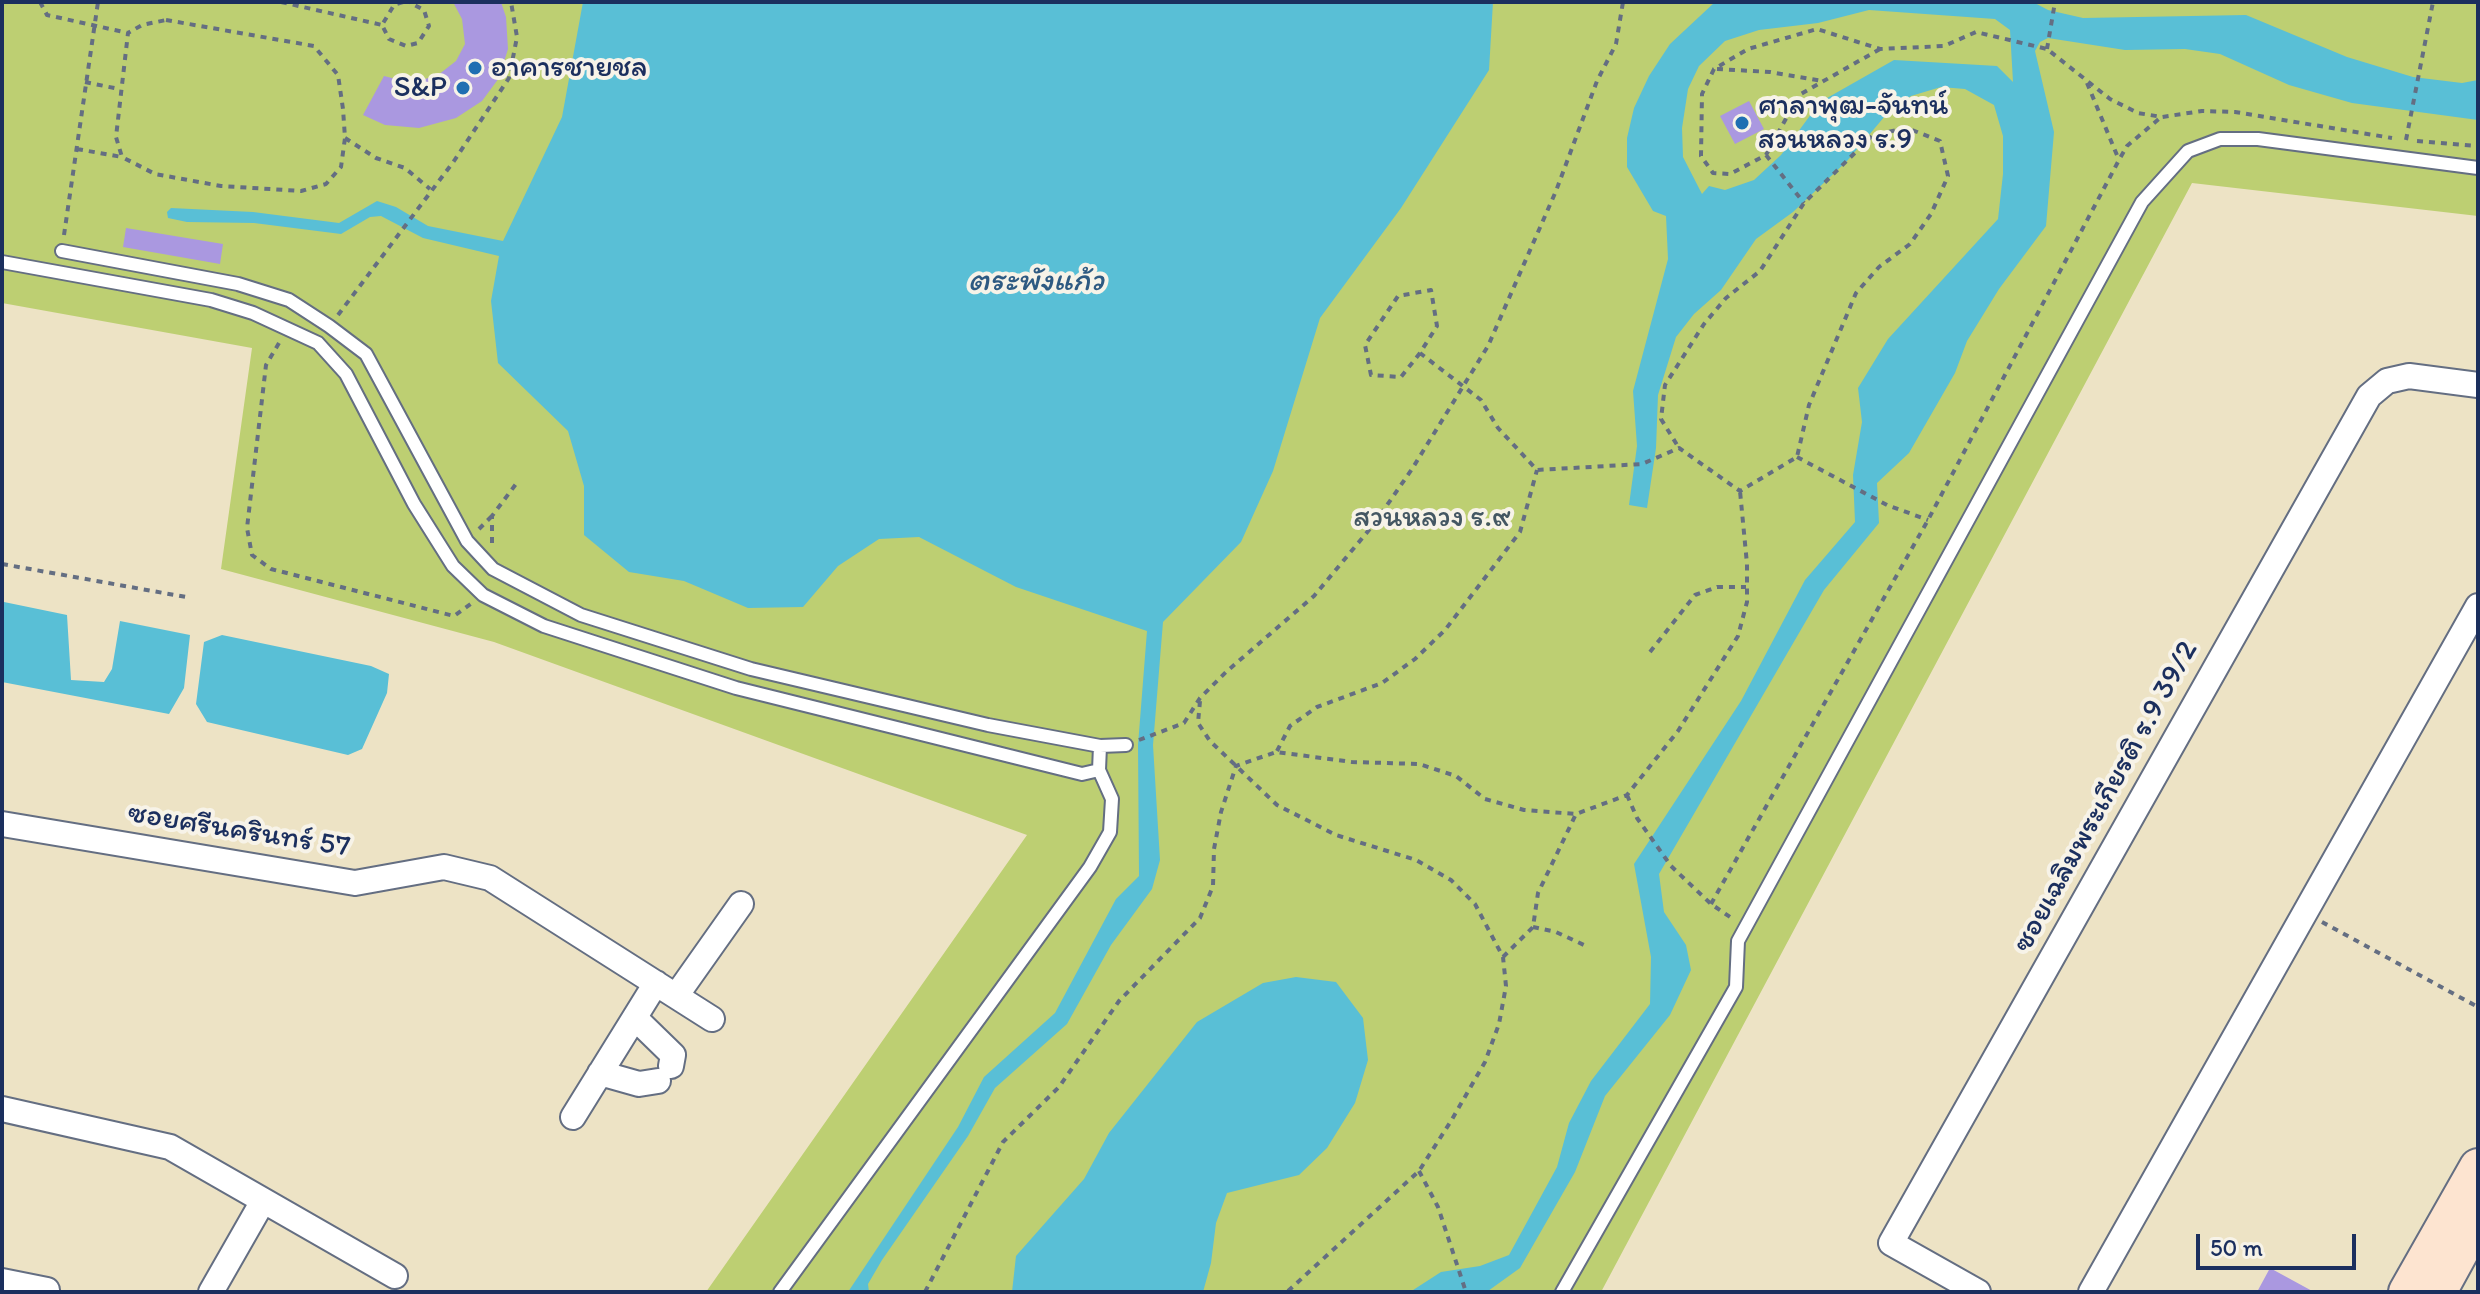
<!DOCTYPE html>
<meta charset="utf-8">
<style>
body{margin:0}
#map{position:relative;width:2480px;height:1294px;overflow:hidden;background:#ede3c5;font-family:Itim,sans-serif}
canvas{display:block}
.frame{position:absolute;inset:0;border:4px solid #1b2f5e;pointer-events:none}
.scale{position:absolute;left:2196px;top:1234px;width:160px;height:36px;box-sizing:border-box;border:4px solid #1b2f5e;border-top:0;padding-left:10px;font-size:24px;line-height:28px;white-space:nowrap;color:#1b2f5e;-webkit-text-stroke:6px #f7f3e8;paint-order:stroke}
</style>
<div id="map">
<canvas width="2480" height="1294"></canvas>
<div class="frame"></div>
<div class="scale">50 m</div>
</div>
<script>
const context = document.querySelector('canvas').getContext('2d');
context.lineJoin = 'round';
function fill(path, color) { context.fillStyle = color; context.fill(path, 'evenodd'); }
const shape = rows => new Path2D(rows.map(r => 'M' + r).join(''));
function strokePath(path, color, width, dash) { context.strokeStyle = color; context.lineWidth = width; context.lineCap = dash ? 'butt' : 'round'; context.setLineDash(dash || []); context.stroke(path); }
function write(font, color, halo, rows, align = 'center') {
  context.font = font + ' Itim,"Playpen Sans Thai",sans-serif'; context.lineWidth = 8; context.setLineDash([]); context.textBaseline = 'middle'; context.strokeStyle = halo; context.fillStyle = color; for (const [text, x, y, turn = 0] of rows) {
    context.save(); context.translate(x, y); context.rotate((+turn || 0) * Math.PI / 180); context.textAlign = isNaN(turn) ? turn : align; if (halo) context.strokeText(text, 0, 0); context.fillText(text, 0, 0); context.restore();
  }
}
fill(shape([
 [2,2,2478,2,2478,216,2192,183,1601,1292,706,1292,1027,835,494,642,221,569,252,348,2,303]
]), '#bdcf72');
fill(shape([
 [583,2,1493,2,1489,70,1401,208,1320,318,1273,471,1241,542,1163,622,1153,745,1160,860,1152,889,1111,945,1067,1024,995,1088,968,1136,882,1260,868,1284,869,1292,848,1292,958,1127,984,1077,1055,1013,1116,899,1139,876,1138,745,1147,631,1016,587,919,537,879,539,838,566,803,607,748,608,684,581,629,572,584,535,584,486,568,431,498,363,491,301,499,256,423,238,381,216,370,217,341,234,254,223,187,222,168,218,167,212,171,208,253,212,339,223,377,201,396,207,428,226,503,241,562,117],
 [1715,2,2033,2,2048,10,2083,18,2246,15,2347,57,2413,77,2462,83,2478,80,2478,120,2352,103,2289,85,2220,54,2185,49,2125,50,2048,38,2040,42,2035,51,2054,132,2046,226,1999,289,1967,341,1955,373,1909,453,1877,483,1879,523,1824,590,1659,874,1664,912,1686,945,1691,970,1670,1015,1605,1096,1575,1172,1520,1268,1488,1291,1410,1292,1441,1272,1480,1266,1509,1255,1557,1167,1569,1123,1591,1081,1650,1004,1651,957,1634,864,1741,701,1805,580,1855,522,1853,475,1862,422,1858,388,1888,339,1998,219,2003,174,2003,136,1994,105,1965,89,1941,87,1911,96,1885,116,1847,161,1793,212,1756,239,1721,290,1694,314,1676,337,1658,395,1656,448,1647,508,1629,505,1637,446,1633,391,1668,259,1666,216,1653,211,1627,167,1627,138,1634,108,1649,76,1670,44],
 [1869,10,1995,19,2010,30,2013,82,1997,66,1894,60,1820,102,1781,155,1754,180,1725,190,1709,186,1702,194,1683,157,1682,128,1688,89,1699,66,1725,41,1759,30,1818,23],
 [4,602,67,615,71,680,104,682,112,669,120,621,190,635,184,688,169,714,2,682],
 [222,635,371,666,389,674,387,693,362,749,348,755,207,722,196,704,204,642],
 [1296,977,1336,982,1363,1018,1368,1060,1355,1103,1327,1148,1299,1175,1227,1193,1216,1223,1211,1263,1203,1292,1012,1292,1016,1256,1084,1179,1109,1133,1197,1022,1263,983]
]), '#59bfd6');
fill(shape([
 [453,2,501,2,506,17,508,49,499,78,482,101,456,118,419,128,385,125,363,115,384,76,412,83,438,75,456,61,465,44,462,19],
 [1749,101,1764,129,1735,144,1720,116],
 [126,228,223,244,220,264,123,247],
 [2270,1268,2314,1292,2257,1292]
]), '#aa98e0');
const lane = shape([
 [62,251,238,284,289,300,329,326,366,354,467,541,493,569,581,615,751,669,988,725,1100,746],
 [2,262,211,300,253,313,318,343,346,374,414,504,453,566,483,595,544,626,736,688,1082,774,1099,770],
 [780,1292,1090,867,1110,832,1112,799,1099,770,1100,746,1126,745],
 [1562,1292,1736,987,1738,941,2142,202,2188,151,2220,139,2258,139,2478,168]
]);
const street = shape([
 [2,824,355,883,444,867,490,878,712,1019],
 [676,996,741,904],
 [635,1018,673,1055,671,1066],
 [600,1073,639,1084,658,1081],
 [2,1109,170,1147,395,1276],
 [573,1117,656,983],
 [2,1281,47,1290],
 [211,1292,263,1201],
 [1978,1292,1891,1243,2369,396,2387,381,2409,376,2478,385],
 [2091,1292,2478,606]
]);
const secondary = shape([
 [2407,1292,2478,1167],
 [2438,1292,2478,1219]
]);
strokePath(lane, '#646e82', 16);
strokePath(street, '#646e82', 28);
strokePath(secondary, '#646e82', 40);
strokePath(shape([
 [40,2,47,15,128,33],
 [281,2,382,25],
 [403,2,394,5,382,25,389,39,406,46,418,43,429,26,424,10,409,2],
 [166,20,314,46,338,75,343,109,345,138,341,167,326,184,301,191,221,186,155,174,122,157,116,137,128,33,142,25,166,20],
 [1880,49,1799,95,1766,155,1730,174,1713,173,1701,156,1702,94,1714,69,1748,49,1817,29,1880,49,1944,46,1976,32,2047,49,2110,99,2138,113,2162,117,2202,111,2235,112,2392,138],
 [2047,49,2055,2],
 [1717,69,1770,72,1823,81],
 [85,82,119,89],
 [2087,83,2119,160],
 [345,138,376,158,405,168,430,189],
 [2406,140,2433,2],
 [2417,141,2478,146],
 [77,149,122,157],
 [1766,155,1804,203],
 [64,235,98,2],
 [338,315,454,161,509,78,517,37,511,2],
 [279,343,266,365,247,528,252,555,271,569,454,616,472,603],
 [1420,353,1401,377,1371,375,1365,345,1398,296,1431,290,1437,326,1420,353,1481,400,1498,428,1537,470,1642,464,1679,448,1740,491,1797,457,1809,405,1856,293,1879,267,1910,244,1931,214,1948,176,1940,141,1907,128,1873,135,1804,203,1760,271,1726,298,1704,324,1665,385,1661,419,1679,448],
 [1797,457,1887,505,1928,520],
 [479,529,492,516],
 [492,543,492,516,516,484],
 [2,564,186,597],
 [1650,652,1695,595,1717,587,1746,587],
 [1200,701,1198,723,1210,741,1277,805,1336,835,1416,860,1451,880,1475,904,1503,957,1506,986,1499,1024,1485,1062,1451,1121,1419,1171,1287,1292],
 [1139,740,1184,723,1200,698,1226,672,1314,596,1374,524,1412,469,1488,346,1556,191,1597,81,1616,44,1623,2],
 [1277,751,1290,726,1317,707,1382,683,1415,659,1445,630,1520,532,1537,470],
 [1627,795,1637,818,1671,866,1711,904,1733,919],
 [1711,904,1928,520,2119,160,2127,146,2160,118],
 [2322,922,2478,1007],
 [1533,927,1556,932,1584,945],
 [1503,957,1533,927,1538,893,1576,814],
 [1419,1171,1438,1207,1466,1292],
 [925,1292,1003,1142,1059,1087,1119,1001,1200,918,1213,886,1214,849,1221,812,1236,766,1276,752,1352,762,1419,764,1456,776,1485,799,1524,810,1576,814,1627,795,1678,731,1738,636,1747,602,1747,564,1740,491]
]), '#646e82', 4, [6, 6]);
strokePath(lane, '#fff', 12);
strokePath(street, '#fff', 24);
strokePath(secondary, '#fde4d0', 36);
for (const [x, y, r, color] of [
 [475,68,8,"#1f6fb2"],
 [463,88,8,"#1f6fb2"],
 [1742,123,8,"#1f6fb2"]
]) { const dot = new Path2D(); dot.arc(x, y, r, 0, 2 * Math.PI); context.fillStyle = color; context.fill(dot); strokePath(dot, '#f7f3e8', 3); }
write('30px', '#1b2f5e', '#f7f3e8', [
 ["อาคารชายชล",491,68],
 ["S&P",447,88,"right"],
 ["ศาลาพุฒ-จันทน์",1758,106],
 ["สวนหลวง ร.9",1758,140]
], 'left');
write('30px', '#445763', '#f7f3e8', [
 ["สวนหลวง ร.๙",1432,518]
]);
write('30px', '#1b2f5e', '#f7f3e8', [
 ["ซอยเฉลิมพระเกียรติ ร.9 39/2",2106,797,-61],
 ["ซอยศรีนครินทร์ 57",239,831,9]
]);
write('italic 32px', '#2e5a82', '#f7f3e8', [
 ["ตระพังแก้ว",1036,282]
]);
</script>
